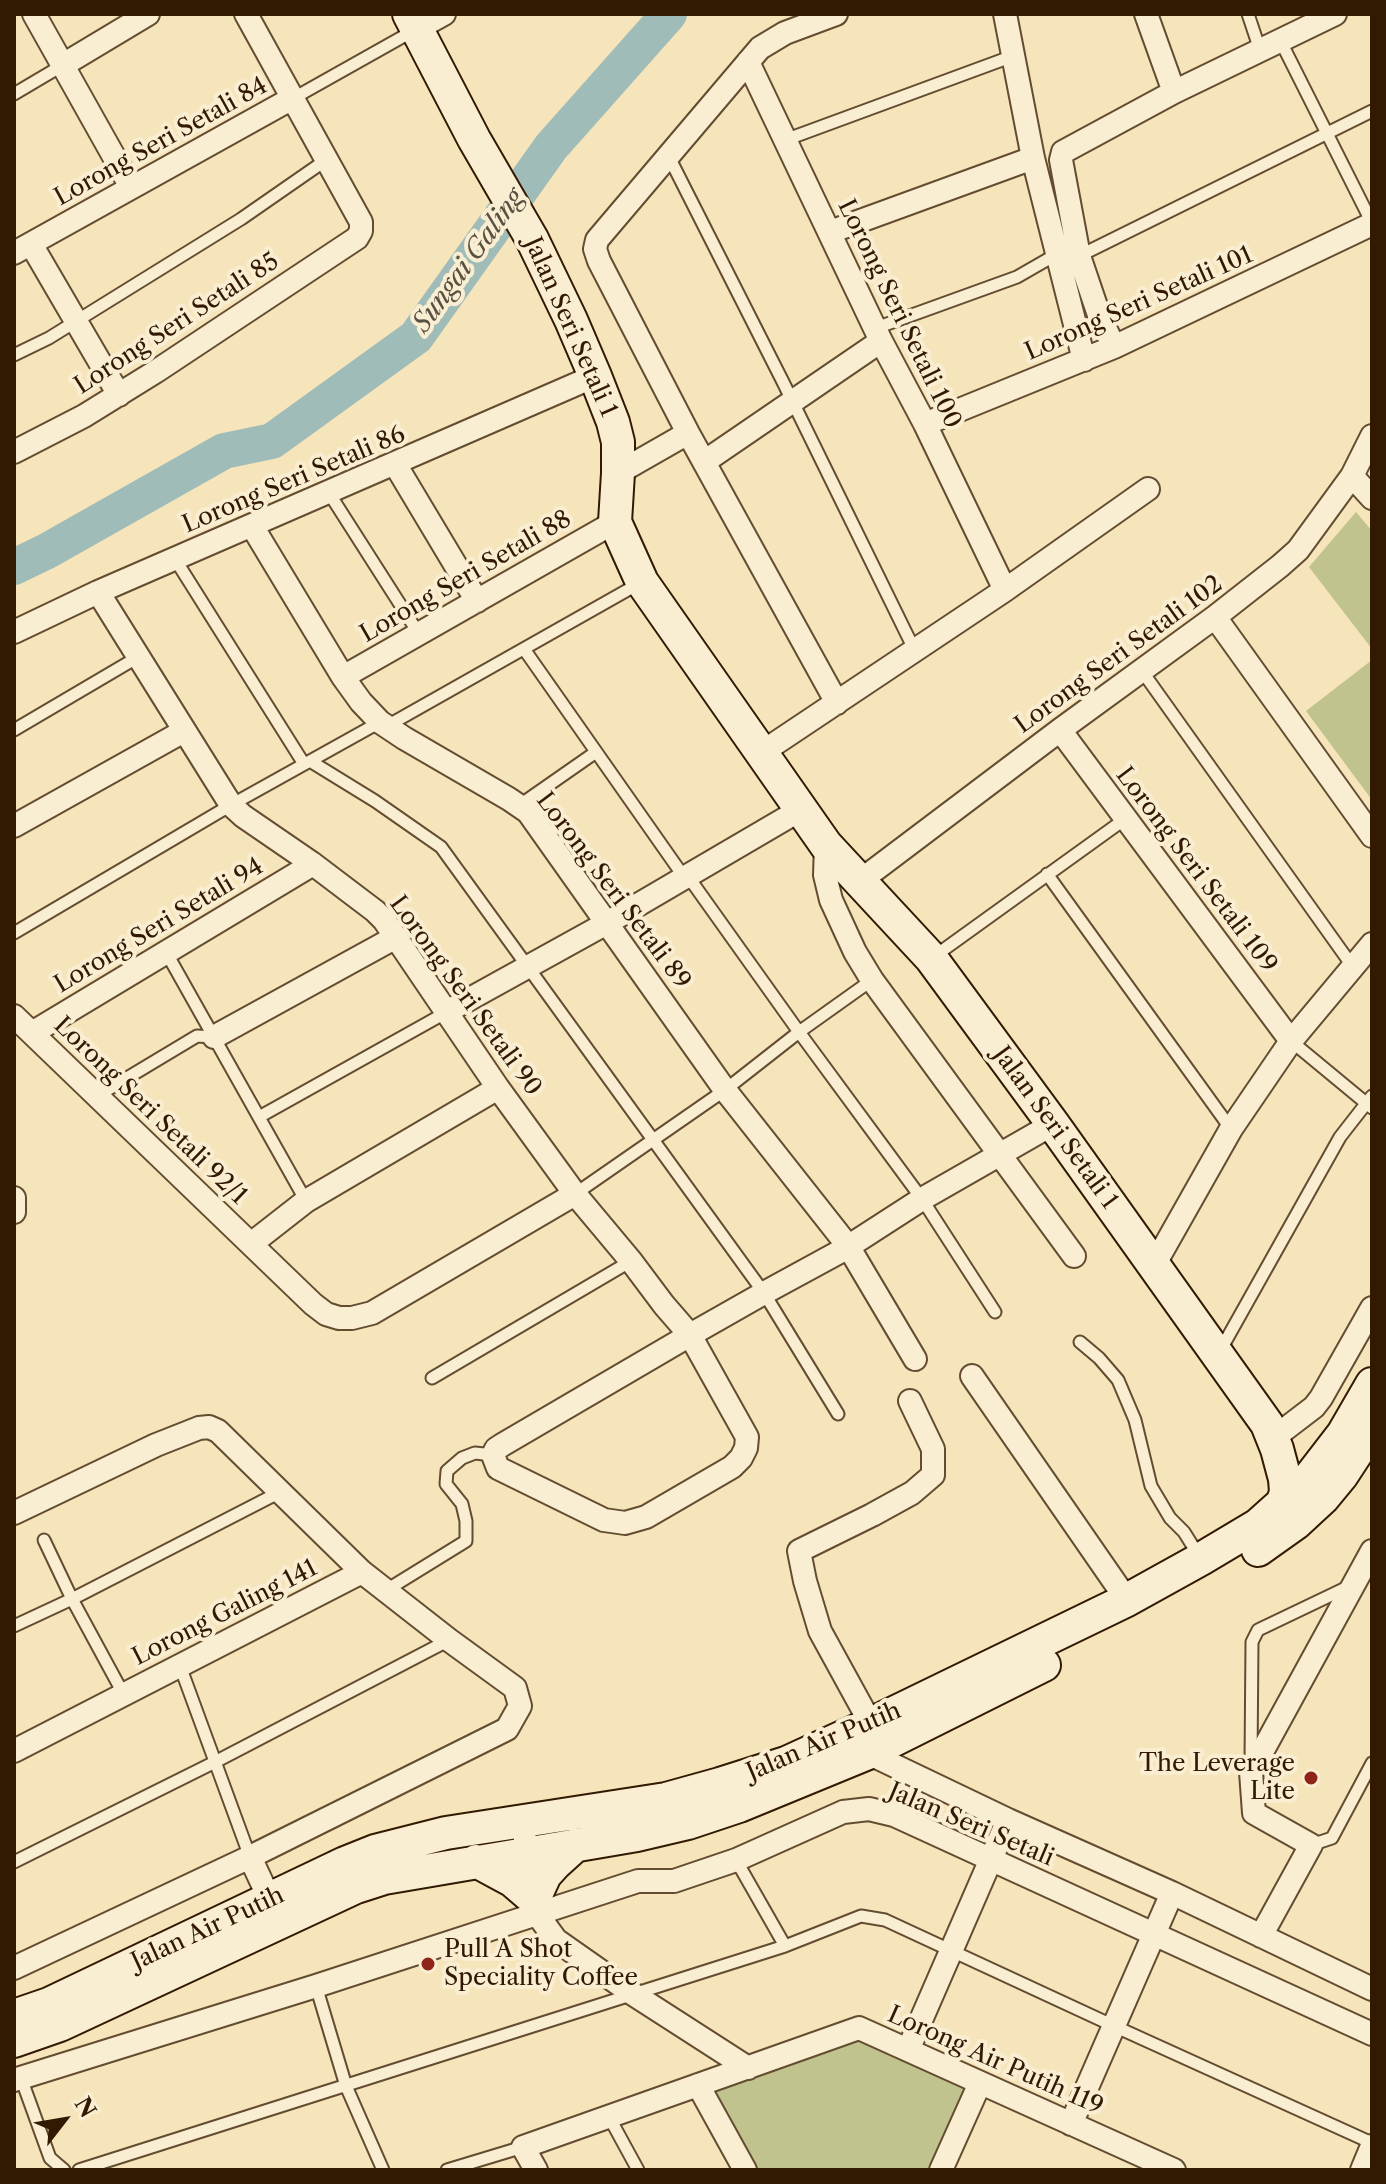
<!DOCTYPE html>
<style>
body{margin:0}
#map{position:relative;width:1386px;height:2184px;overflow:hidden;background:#f6e4ba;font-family:"Libre Caslon Text",serif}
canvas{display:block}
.frame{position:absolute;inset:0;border:16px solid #321902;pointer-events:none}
.north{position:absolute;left:24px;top:2080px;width:80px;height:80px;-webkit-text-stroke:6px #f9edd2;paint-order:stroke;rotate:59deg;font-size:22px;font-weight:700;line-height:32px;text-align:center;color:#321902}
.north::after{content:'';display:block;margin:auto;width:28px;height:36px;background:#321902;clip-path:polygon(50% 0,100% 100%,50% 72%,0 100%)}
</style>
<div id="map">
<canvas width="1386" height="2184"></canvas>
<div class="frame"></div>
<div class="north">N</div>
</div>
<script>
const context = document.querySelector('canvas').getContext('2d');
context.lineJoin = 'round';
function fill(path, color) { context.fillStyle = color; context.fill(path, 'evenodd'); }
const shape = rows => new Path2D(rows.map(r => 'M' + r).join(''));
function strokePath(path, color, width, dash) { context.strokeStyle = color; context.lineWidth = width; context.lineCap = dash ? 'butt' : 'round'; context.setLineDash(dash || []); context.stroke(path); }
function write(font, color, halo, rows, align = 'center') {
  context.font = font + ' "Libre Caslon Text",serif'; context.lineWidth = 8; context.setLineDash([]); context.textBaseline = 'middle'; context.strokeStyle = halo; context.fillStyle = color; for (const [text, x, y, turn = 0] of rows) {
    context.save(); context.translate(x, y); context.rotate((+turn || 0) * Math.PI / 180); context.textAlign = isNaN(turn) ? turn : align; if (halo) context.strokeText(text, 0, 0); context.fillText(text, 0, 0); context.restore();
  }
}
fill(shape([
 [1356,512,1372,531,1372,649,1309,567],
 [1372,660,1372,800,1306,711],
 [858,2038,971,2088,934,2170,756,2170,710,2091]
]), '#c0c38d');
strokePath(shape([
 [14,567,47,551,224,451,272,441,416,337,551,147,669,14]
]), '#a0bcb9', 36);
const lane = shape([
 [1248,14,1260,50],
 [1280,40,1372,223],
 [14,94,63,65],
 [292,99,413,31],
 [785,140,1013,56],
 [669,157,783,382,914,649],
 [1079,256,1372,111],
 [876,328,1017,277,1057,254],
 [14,355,49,338,241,219,326,160],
 [329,493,419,634],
 [175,559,304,764],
 [524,649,684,877],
 [1142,671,1353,967],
 [387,726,640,583],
 [14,730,138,657],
 [310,761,375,801,441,847,764,1293,838,1414],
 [520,805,596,752],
 [1047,874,1231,1129],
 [687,875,799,1032,922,1199,995,1312],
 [14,933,231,805,380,722],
 [166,952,306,1201],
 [932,958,1125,819],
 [1291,1041,1372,1108],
 [97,1096,197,1036,214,1037],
 [259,1117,447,1012],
 [575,1194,725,1090,799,1032,872,980],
 [1080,1342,1099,1358,1118,1380,1135,1420,1151,1486,1170,1518,1184,1532,1199,1556],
 [1220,1351,1340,1137,1372,1096],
 [432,1378,631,1261],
 [44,1540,72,1599,124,1695],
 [385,1591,466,1541,466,1521,462,1504,446,1484,447,1471,462,1458,475,1453,493,1455],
 [14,1626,72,1599,280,1492],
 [180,1666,250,1857],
 [1251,1762,1252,1642,1258,1630,1350,1586],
 [1311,1845,1332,1838,1372,1763],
 [736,1860,785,1946],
 [14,1862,215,1762,449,1640],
 [316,1986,346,2086,383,2170],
 [21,2078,50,2158,64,2170],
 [608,2115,638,2170],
 [79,2170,785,1946,861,1916,885,1920,1114,2026,1372,2143],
 [447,2170,523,2147]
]);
const street = shape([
 [34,14,131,187],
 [836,14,785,33,760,48,597,240,595,249,599,261,688,433,837,703],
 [1005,14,1033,158,1084,360],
 [1146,14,1174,92],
 [417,29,444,14],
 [748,62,881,341,925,424,1005,590],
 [63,65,148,14],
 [830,232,1033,158],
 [31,244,119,395],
 [14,253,291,99],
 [1114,347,1099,315,1079,256,1061,160,1063,152,1174,92,1335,14],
 [925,424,1114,347,1372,224],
 [14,452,84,416,155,372,357,238,361,231,361,222,246,14],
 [704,462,881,341],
 [395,464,477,601],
 [618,473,688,433],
 [1352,476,1372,498],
 [252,526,343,677,361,702,380,722,404,738,509,799,528,812,725,1090,848,1246,915,1359],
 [98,592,231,805,243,816,313,864,375,911,384,920,498,1088,575,1194,631,1261,664,1305,690,1335,747,1437,746,1448,741,1458,732,1467,646,1517,625,1523,604,1520,498,1468,493,1455,496,1449,502,1445,690,1335,764,1293,843,1250,922,1199,1053,1124],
 [1215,617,1372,836],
 [14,632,98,592,595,376],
 [343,677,615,522],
 [1060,730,1291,1041],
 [761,753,1005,590,1148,489],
 [14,826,184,731],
 [826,845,825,875,831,900,855,952,872,980,1074,1256],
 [860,881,1060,730,1215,617,1280,566,1298,550,1352,476,1372,436],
 [448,1011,607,923,800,810],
 [14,1016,313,1304,326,1314,339,1318,352,1318,372,1313,575,1194],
 [32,1033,313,864],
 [214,1037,396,937],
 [14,1198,14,1212],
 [251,1244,306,1201,498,1088],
 [1153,1267,1231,1129,1291,1041,1372,944],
 [972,1376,1127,1600],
 [1280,1433,1314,1407,1321,1398,1372,1308],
 [14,1513,156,1445,199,1428,209,1427,218,1431,362,1572,449,1640,515,1688,520,1706,507,1729,250,1857,14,1968],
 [871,1724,820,1631,805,1581,799,1551,872,1515,912,1493,933,1475,933,1449,910,1401],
 [14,1751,362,1572],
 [868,1753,1008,1820,1172,1893,1372,1989],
 [525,1839,537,1914,556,1940,633,1994,748,2068],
 [250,1857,270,1900],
 [1261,1936,1311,1845,1254,1813,1251,1772,1372,1551],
 [908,2050,1008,1820],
 [14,2080,316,1986,638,1881,674,1881,736,1860,843,1812,869,1809,894,1815,1372,2034],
 [698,2085,745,2170],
 [1071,2124,1172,1893],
 [536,2170,523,2147,859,2028,1174,2170],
 [941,2170,980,2083],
 [1362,2170,1372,2146]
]);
const secondary = shape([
 [409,14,474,139,532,239,571,320,595,376,613,422,618,442,618,473,615,522,642,582,826,845,931,958,1053,1124,1267,1424,1277,1449,1285,1479,1286,1492,1282,1505],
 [1258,1550,1296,1523,1323,1498,1342,1475,1372,1429],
 [476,1861,513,1881,534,1899,545,1875,555,1864,576,1845],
 [14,2016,49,2004,345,1863,375,1851,446,1833,666,1799,720,1784,786,1763,871,1724,1127,1600,1201,1559,1258,1525,1306,1482,1343,1434,1372,1384],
 [14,2041,60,2025,356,1887,384,1878,637,1835,688,1823,739,1806,868,1753,1044,1665]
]);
strokePath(lane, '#634c30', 15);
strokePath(street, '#634c30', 26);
strokePath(secondary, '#321902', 36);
strokePath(lane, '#f9edd2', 11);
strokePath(street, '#f9edd2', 22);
strokePath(secondary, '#f9edd2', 32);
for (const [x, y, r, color] of [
 [1311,1778,8,"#8f2418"],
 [428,1964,8,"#8f2418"]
]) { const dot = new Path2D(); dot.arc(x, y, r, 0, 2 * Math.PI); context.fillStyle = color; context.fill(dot); strokePath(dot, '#f9edd2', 3); }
write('24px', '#321902', '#f9edd2', [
 ["Lorong Seri Setali 84",161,142,-29],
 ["Lorong Seri Setali 101",1139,304,-24],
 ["Lorong Seri Setali 100",899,314,64],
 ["Lorong Seri Setali 85",177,324,-33],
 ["Jalan Seri Setali 1",570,327,66],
 ["Lorong Seri Setali 86",294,480,-23],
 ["Lorong Seri Setali 88",466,577,-30],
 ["Lorong Seri Setali 102",1119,655,-36],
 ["Lorong Seri Setali 109",1196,870,53],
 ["Lorong Seri Setali 89",613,891,53],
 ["Lorong Seri Setali 94",159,926,-31],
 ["Lorong Seri Setali 90",465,996,54],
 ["Lorong Seri Setali 92/1",150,1111,44],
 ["Jalan Seri Setali 1",1055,1128,54],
 ["Lorong Galing 141",225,1613,-27],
 ["Jalan Air Putih",824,1742,-23],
 ["Jalan Seri Setali",971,1825,23],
 ["Jalan Air Putih",208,1929,-25],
 ["Lorong Air Putih 119",995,2061,24]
]);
write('24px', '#321902', '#f9edd2', [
 ["The Leverage",1295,1764],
 ["Lite",1295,1792],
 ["Pull A Shot",444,1950,"left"],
 ["Speciality Coffee",444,1978,"left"]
], 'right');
write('italic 26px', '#585242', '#f9edd2', [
 ["Sungai Galing",469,261,-54]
]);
</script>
